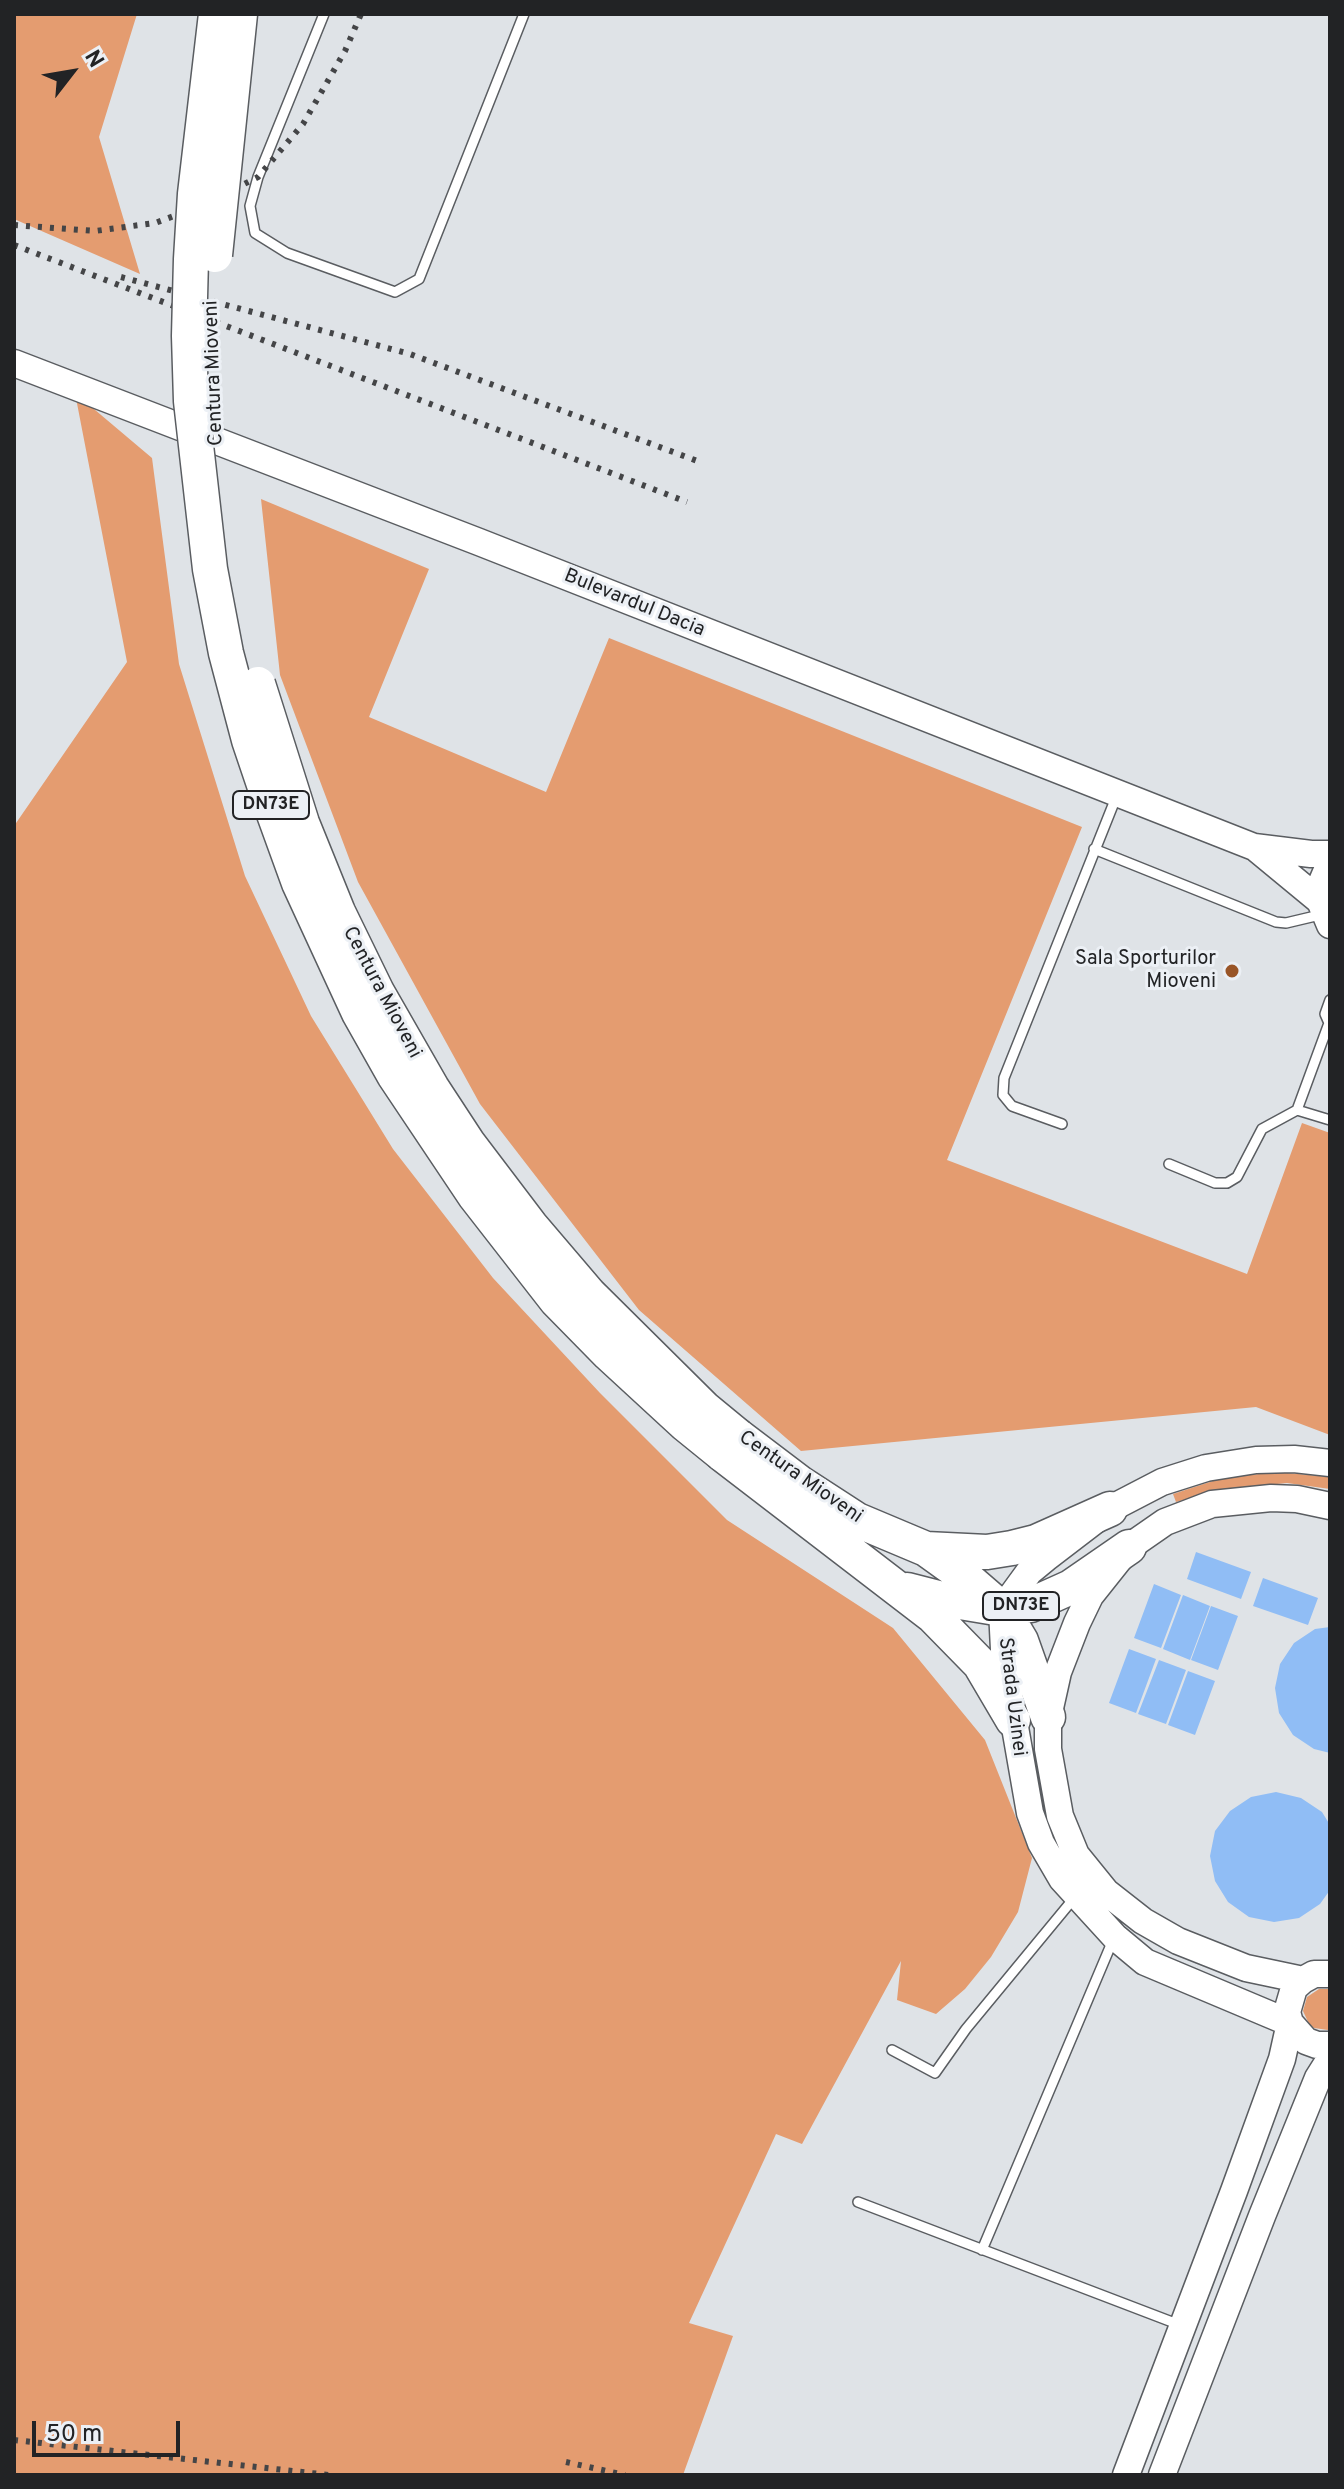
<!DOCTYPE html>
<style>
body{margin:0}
#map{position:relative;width:1344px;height:2489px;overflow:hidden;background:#dfe3e7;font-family:Overpass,sans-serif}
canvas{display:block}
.frame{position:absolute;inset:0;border:16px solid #222325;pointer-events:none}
.north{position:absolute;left:32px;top:32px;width:80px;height:80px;-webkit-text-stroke:6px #ecf0f5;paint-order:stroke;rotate:59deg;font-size:22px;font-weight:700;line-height:32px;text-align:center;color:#222325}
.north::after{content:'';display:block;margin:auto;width:28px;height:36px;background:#222325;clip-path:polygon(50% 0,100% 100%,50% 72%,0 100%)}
.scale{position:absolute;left:32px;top:2421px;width:148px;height:36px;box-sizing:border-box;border:4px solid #222325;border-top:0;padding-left:10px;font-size:24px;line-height:28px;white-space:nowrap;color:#222325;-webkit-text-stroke:6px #ecf0f5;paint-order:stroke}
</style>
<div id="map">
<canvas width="1344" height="2489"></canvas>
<div class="frame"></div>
<div class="north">N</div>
<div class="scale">50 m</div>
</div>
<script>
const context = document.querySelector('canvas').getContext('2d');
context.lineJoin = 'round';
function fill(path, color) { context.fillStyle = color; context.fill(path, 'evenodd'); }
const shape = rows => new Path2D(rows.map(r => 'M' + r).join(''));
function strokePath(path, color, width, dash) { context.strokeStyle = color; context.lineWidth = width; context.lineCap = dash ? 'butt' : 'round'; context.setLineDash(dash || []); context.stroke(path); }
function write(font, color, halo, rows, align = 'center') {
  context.font = font + ' Overpass,sans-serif'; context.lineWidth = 6; context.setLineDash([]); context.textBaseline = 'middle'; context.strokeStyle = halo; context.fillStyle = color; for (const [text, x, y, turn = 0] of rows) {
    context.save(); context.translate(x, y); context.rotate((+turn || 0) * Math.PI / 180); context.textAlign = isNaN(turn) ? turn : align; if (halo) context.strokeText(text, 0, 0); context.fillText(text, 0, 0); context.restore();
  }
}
fill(shape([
 [14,14,137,14,99,137,140,274,14,219],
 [75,393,152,458,179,664,245,876,311,1016,393,1149,493,1278,600,1393,727,1520,893,1628,985,1740,1032,1858,1018,1912,991,1957,965,1989,936,2014,897,2000,901,1961,802,2144,776,2134,689,2323,733,2336,683,2475,14,2475,14,826,127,662],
 [261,499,429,569,369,717,546,792,609,638,1082,827,947,1160,1247,1274,1302,1123,1330,1133,1330,1435,1256,1407,801,1451,639,1310,480,1104,358,882,280,675],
 [1277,1472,1330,1477,1330,1489,1287,1483,1227,1489,1176,1502,1173,1494,1222,1478],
 [1319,1989,1330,1989,1330,2029,1328,2030,1314,2028,1309,2024,1303,2011,1307,1997]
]), '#e49c70');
fill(shape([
 [1196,1552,1251,1572,1241,1599,1187,1579],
 [1263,1578,1318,1598,1308,1625,1253,1606],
 [1154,1584,1181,1595,1161,1648,1134,1638],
 [1183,1595,1210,1606,1190,1660,1163,1649],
 [1211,1606,1238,1616,1218,1670,1191,1660],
 [1330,1627,1330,1753,1314,1749,1293,1735,1279,1713,1275,1688,1280,1664,1294,1643,1315,1629],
 [1129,1649,1156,1659,1136,1713,1109,1703],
 [1159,1660,1186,1670,1166,1724,1138,1714],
 [1188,1671,1215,1681,1195,1735,1168,1725],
 [1276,1792,1301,1798,1322,1812,1330,1825,1330,1890,1320,1904,1299,1918,1274,1922,1249,1917,1228,1902,1215,1881,1210,1856,1215,1831,1230,1811,1251,1797]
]), '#90bdf5');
const lane = shape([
 [324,14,258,177,250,206,255,233,287,253,395,292,419,279,524,14],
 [1094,849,1276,922,1286,923,1324,914],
 [1297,1110,1330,1120],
 [1062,1124,1012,1106,1003,1095,1004,1078,1117,795],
 [1169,1164,1215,1183,1227,1183,1237,1177,1262,1129,1297,1110,1329,1023,1325,1014,1330,1000],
 [892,2050,935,2073,966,2029,1075,1897],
 [858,2202,1180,2325],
 [982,2250,1113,1940]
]);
const secondary = shape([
 [14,363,479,542,1254,847,1311,854,1330,854],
 [1257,849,1320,901],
 [1330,863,1321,884,1320,901,1330,925],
 [1330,1974,1314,1974,1303,1980,1294,1988,1287,2012,1290,2023,1306,2041,1317,2045,1330,2045],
 [1303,1980,1246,1968,1178,1941,1143,1921,1106,1892,1076,1855,1060,1816,1048,1749,1048,1717,1058,1672,1077,1623,1090,1596,1129,1547,1165,1522,1212,1504,1271,1498,1297,1499,1330,1506],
 [1126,2475,1234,2191,1282,2059,1290,2023,1145,1962,1115,1937,1062,1879,1041,1843,1030,1813,1005,1670,1002,1609,1029,1572,1046,1558,1110,1509,1162,1482,1206,1468,1256,1460,1294,1459,1330,1463],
 [1162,2475,1262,2216,1318,2078,1330,2059]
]);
const highway = shape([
 [738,1436,800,1483,857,1520,926,1549,965,1577,1002,1609,1021,1641,1048,1717],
 [722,1454,933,1616,980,1664,1013,1720],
 [926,1549,987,1552,1012,1548,1036,1542,1110,1509],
 [907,1590,942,1599,1002,1609,1031,1605,1071,1587,1129,1547]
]);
strokePath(lane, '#5a5d61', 12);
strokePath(secondary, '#5a5d61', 29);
strokePath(highway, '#5a5d61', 37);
strokePath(lane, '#fff', 9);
strokePath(secondary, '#fff', 26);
strokePath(highway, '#fff', 34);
strokePath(shape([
 [14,225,95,231,155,223,201,206,258,177,303,124,345,51,361,14],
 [14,245,687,502],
 [121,277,410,354,700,462],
 [14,2440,329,2475],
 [566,2462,625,2475]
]), '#444547', 6, [4, 8]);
const highwayBridge = shape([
 [216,14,195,194,191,259,189,336,191,401,210,569,226,653,249,740,274,814,299,883,359,1013,394,1075,475,1196,556,1300,609,1354,685,1424,722,1454],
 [215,255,240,14],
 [258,684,302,823,338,912,377,992,432,1088,468,1143,531,1226,589,1294,704,1408,738,1436]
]);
strokePath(highwayBridge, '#5a5d61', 37, []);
strokePath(highwayBridge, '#fff', 34);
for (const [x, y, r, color] of [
 [1232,971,8,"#995527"]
]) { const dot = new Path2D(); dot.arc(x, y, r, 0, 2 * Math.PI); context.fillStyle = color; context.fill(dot); strokePath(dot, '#ecf0f5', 3); }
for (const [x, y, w] of [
 [271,805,76],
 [1021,1606,76]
]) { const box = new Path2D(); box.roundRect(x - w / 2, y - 14, w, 28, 6); context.fillStyle = '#ecf0f5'; context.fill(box); strokePath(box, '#222325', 2); }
write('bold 18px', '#222325', null, [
 ["DN73E",271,805],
 ["DN73E",1021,1606]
]);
write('20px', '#222325', '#ecf0f5', [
 ["Centura Mioveni",215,373,-92],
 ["Bulevardul Dacia",634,604,22],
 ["Centura Mioveni",381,993,62],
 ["Centura Mioveni",800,1478,35],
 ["Strada Uzinei",1011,1697,83]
]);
write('20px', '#222325', '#ecf0f5', [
 ["Sala Sporturilor",1216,960],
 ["Mioveni",1216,983]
], 'right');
</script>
